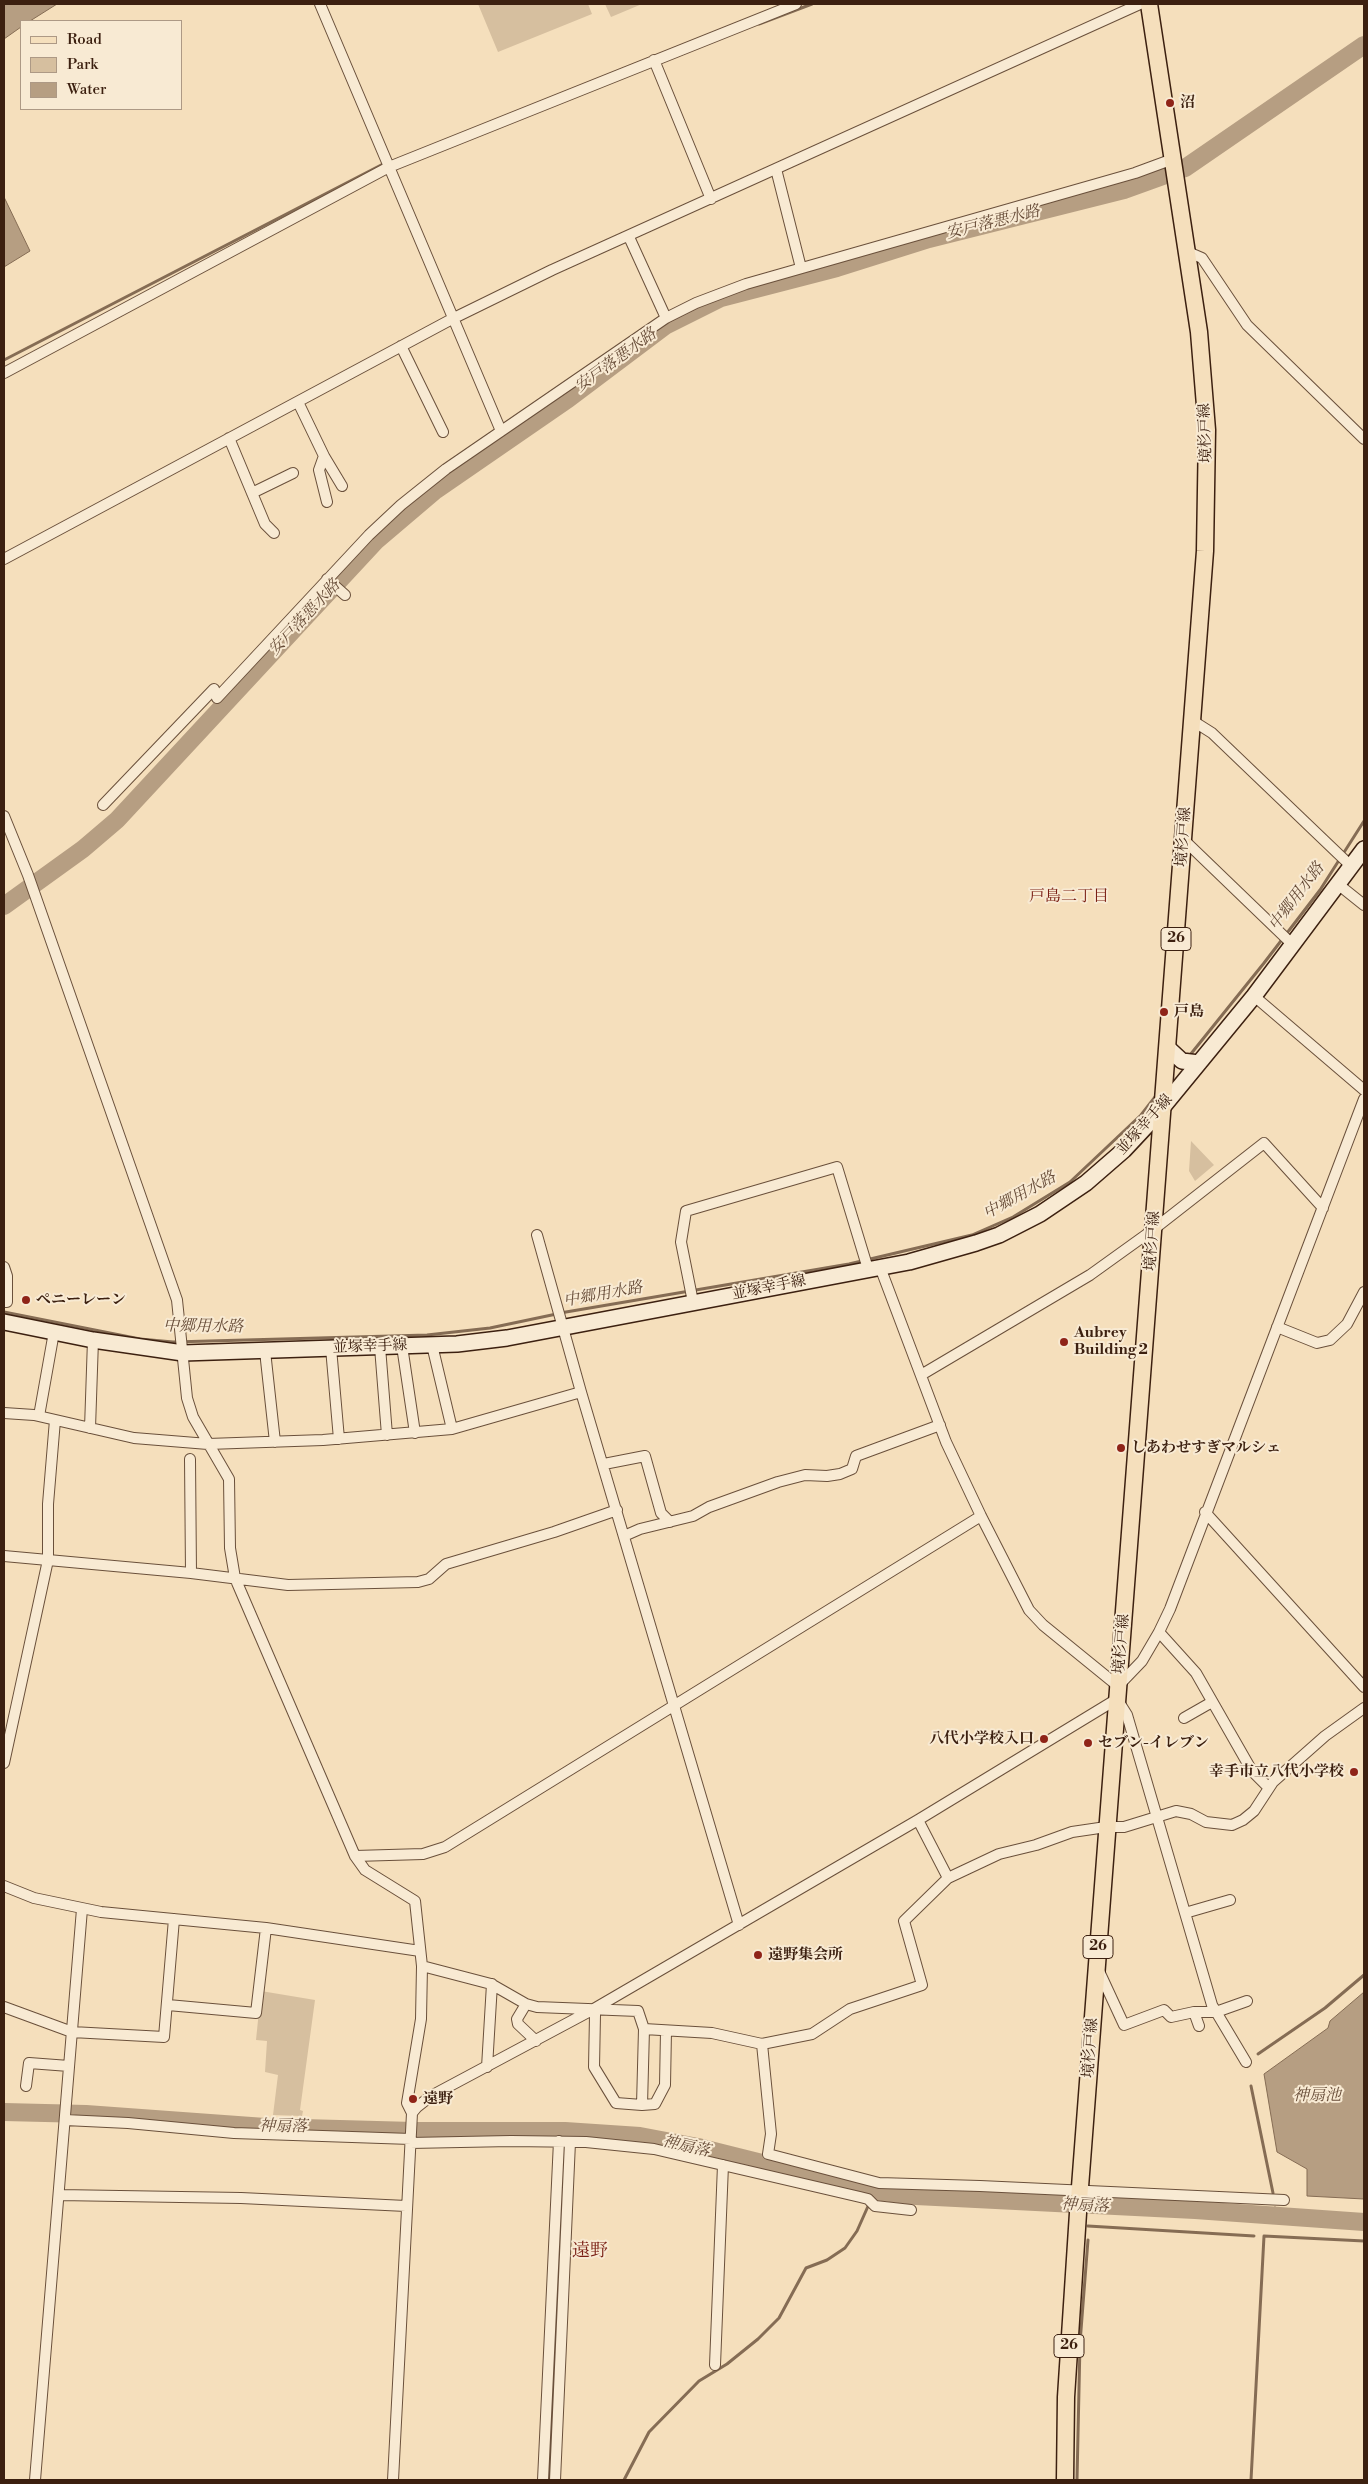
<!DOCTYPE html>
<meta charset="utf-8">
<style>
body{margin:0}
#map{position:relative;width:1368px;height:2484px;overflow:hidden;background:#f5dfbc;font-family:"Libre Bodoni",serif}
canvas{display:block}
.frame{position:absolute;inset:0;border:5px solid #3c2010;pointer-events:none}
.legend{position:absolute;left:20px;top:20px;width:162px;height:90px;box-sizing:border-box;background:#f8ead3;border:1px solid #ad9985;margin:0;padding:6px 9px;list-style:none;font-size:15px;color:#3c2010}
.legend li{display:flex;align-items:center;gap:10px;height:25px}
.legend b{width:25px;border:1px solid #ad9985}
</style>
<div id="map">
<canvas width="1368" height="2484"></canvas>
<div class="frame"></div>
<ul class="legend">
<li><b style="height:6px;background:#f5dfbc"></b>Road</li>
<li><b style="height:14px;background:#d6bf9f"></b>Park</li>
<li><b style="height:14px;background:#b69e82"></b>Water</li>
</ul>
</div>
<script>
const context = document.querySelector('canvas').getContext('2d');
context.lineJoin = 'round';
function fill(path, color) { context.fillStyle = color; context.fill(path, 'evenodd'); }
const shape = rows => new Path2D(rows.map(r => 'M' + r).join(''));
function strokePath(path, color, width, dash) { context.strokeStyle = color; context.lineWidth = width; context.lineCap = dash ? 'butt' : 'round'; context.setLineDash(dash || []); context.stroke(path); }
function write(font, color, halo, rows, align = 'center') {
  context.font = font + ' "Libre Bodoni","Noto Serif JP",serif'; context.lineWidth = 4; context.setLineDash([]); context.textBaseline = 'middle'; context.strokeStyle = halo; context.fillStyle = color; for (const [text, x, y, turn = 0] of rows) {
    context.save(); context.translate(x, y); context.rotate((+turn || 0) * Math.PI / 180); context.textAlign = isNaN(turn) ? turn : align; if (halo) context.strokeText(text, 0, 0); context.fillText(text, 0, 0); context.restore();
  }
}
fill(shape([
 [478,4,588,4,592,14,498,52],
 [605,4,642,4,611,17],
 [1191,1141,1214,1165,1195,1181,1189,1171],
 [261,1991,315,2000,300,2110,303,2111,302,2116,273,2115,278,2075,265,2072,267,2041,256,2040]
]), '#d6bf9f');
const water = shape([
 [4,4,57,4,30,21,21,21,21,27,4,39,4,4],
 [4,197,30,251,4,267,4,197],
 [1364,1992,1364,2199,1307,2196,1307,2169,1277,2152,1264,2074,1328,2028,1330,2021,1364,1992]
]);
fill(water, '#b69e82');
strokePath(water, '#856c54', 1);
strokePath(shape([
 [759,24,812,4],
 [4,360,385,163],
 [1190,1055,1264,963,1320,890,1364,821],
 [4,1312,140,1339,173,1342,427,1335,490,1328,566,1312,849,1264,972,1235,1013,1217,1070,1182,1141,1115,1155,1097],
 [1258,2054,1325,2008,1364,1975],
 [1251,2086,1273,2193],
 [565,2131,565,2153],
 [871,2198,874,2191],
 [1274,2215,1275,2208],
 [1088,2226,1254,2236],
 [624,2480,649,2432,699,2381,727,2364,758,2339,779,2318,806,2268,827,2260,845,2248,857,2231,869,2204],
 [1077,2480,1080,2343,1088,2240],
 [1251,2480,1264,2236,1364,2241]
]), '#856c54', 3);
strokePath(shape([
 [4,906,83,849,117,820,376,541,436,490,568,399,665,326,721,298,837,268,929,239,1124,190,1185,168,1364,45],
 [4,2112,86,2114,265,2127,414,2131,565,2131,640,2136,698,2147,874,2191,916,2196,1195,2210,1364,2222]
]), '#b69e82', 18);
const minor = shape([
 [320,4,501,431],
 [654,60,711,199],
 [776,169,801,268],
 [629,237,666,318],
 [1188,252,1202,258,1247,325,1364,439],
 [401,346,443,432],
 [4,373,389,167,796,4],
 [298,402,324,456,319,470,327,502],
 [229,438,265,524,274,533],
 [324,456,342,486],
 [252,493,293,473],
 [4,559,452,319,552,270,1140,4],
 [327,579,345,595],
 [1193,721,1212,733,1352,867],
 [103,805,214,689,217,698,369,535,401,505,446,469,666,318,696,303,746,284,1135,173,1173,159],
 [4,816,28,875,177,1300,187,1398,193,1417,229,1479,230,1548,235,1578,355,1856,365,1870,415,1901,422,1966,421,2019,407,2103,412,2113],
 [1184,840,1293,945],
 [1339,885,1364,905],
 [1254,996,1364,1090],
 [537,1235,581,1392,739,1925],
 [4,1267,7,1276,7,1302,4,1302],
 [880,1267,946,1442,981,1516,1029,1610,1043,1625,1118,1686,1142,1661,1159,1632,1170,1609,1364,1099],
 [693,1302,681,1242,686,1211,837,1167,868,1269],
 [1277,1327,1317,1343,1330,1340,1347,1324,1364,1292],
 [432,1345,452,1429],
 [402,1346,415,1433],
 [380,1347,387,1435],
 [331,1348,339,1439],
 [265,1351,275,1442],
 [921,1375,1090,1275,1154,1229,1264,1143,1323,1208],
 [4,1413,34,1415,134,1438,208,1444,323,1440,452,1429,581,1392],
 [39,1416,54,1332],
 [90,1428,93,1340],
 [190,1459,191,1573],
 [604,1464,645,1456,661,1513,670,1522],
 [1205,1512,1364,1687],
 [624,1536,640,1529,693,1516,709,1507,778,1482,805,1475,827,1476,840,1474,852,1469,856,1456,940,1425],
 [4,1556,191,1573,288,1585,418,1582,429,1579,446,1564,554,1532,617,1510],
 [1159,1632,1196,1673,1252,1771,1269,1788],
 [1184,1718,1212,1702],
 [4,1763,48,1560,48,1504,55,1420],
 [918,1820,948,1878],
 [355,1856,423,1854,445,1847,981,1516],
 [4,1886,34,1898,101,1912,266,1928,420,1951],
 [1185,1913,1230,1900],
 [422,1966,491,1984,526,2004,537,2007,638,2011,644,2029,712,2033,762,2044,812,2034,850,2009,922,1985,904,1921,948,1878,999,1854,1036,1845,1072,1832,1106,1827,1124,1827,1176,1811,1191,1814,1206,1822,1232,1825,1243,1820,1254,1811,1273,1782,1325,1736,1364,1708],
 [1099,1971,1124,2025,1164,2010,1171,2017,1194,2012,1216,2012,1247,2001],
 [526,2004,517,2019,518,2024,536,2041],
 [168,2005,256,2013,266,1928],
 [4,2007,72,2032,164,2037,174,1919],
 [592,2010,595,2015,594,2067,616,2103,642,2105,655,2104,665,2085,666,2031],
 [1194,2012,1199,2026],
 [762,2044,771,2134,768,2154,879,2183,980,2186,1284,2200],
 [487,2067,492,1984],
 [26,2086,29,2063,69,2066],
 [642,2105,644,2029],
 [65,2120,128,2123,234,2133,411,2139],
 [410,2143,511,2141,586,2142,654,2149,860,2197,868,2199,875,2206,911,2210],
 [59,2195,241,2198,406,2206],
 [715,2365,723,2165],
 [35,2480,82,1909],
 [393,2480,412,2113,417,2107,431,2096,592,2010,918,1820,1117,1699,1127,1715,1212,2005,1246,2062],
 [543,2480,559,2141],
 [555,2480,570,2142]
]);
const secondary = shape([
 [1168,1048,1182,1061,1199,1063],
 [4,1322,93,1340,183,1353,457,1344,507,1338,909,1262,976,1243,999,1235,1040,1214,1086,1183,1124,1150,1153,1119,1254,996,1364,849]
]);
const primary = shape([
 [1065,2480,1066,2397,1078,2213,1205,551,1207,430,1199,332,1149,4]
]);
strokePath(minor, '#6a503b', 12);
strokePath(secondary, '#3c2010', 18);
strokePath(primary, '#3c2010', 19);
strokePath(minor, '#f8ead3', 10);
strokePath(secondary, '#f8ead3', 15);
strokePath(primary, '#f5dfbc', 16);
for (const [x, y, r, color] of [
 [1170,103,5,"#8f2418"],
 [1164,1012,5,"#8f2418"],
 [26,1300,5,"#8f2418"],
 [1064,1342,5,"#8f2418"],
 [1121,1448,5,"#8f2418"],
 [1044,1739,5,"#8f2418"],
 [1088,1743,5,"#8f2418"],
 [1354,1772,5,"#8f2418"],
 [758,1955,5,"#8f2418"],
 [413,2099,5,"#8f2418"]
]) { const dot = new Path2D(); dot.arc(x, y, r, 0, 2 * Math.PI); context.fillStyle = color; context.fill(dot); strokePath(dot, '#f8ead3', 2); }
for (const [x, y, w] of [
 [1176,939,30],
 [1098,1947,30],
 [1069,2346,30]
]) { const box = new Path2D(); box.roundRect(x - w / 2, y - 11.5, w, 23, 4); context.fillStyle = '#f8ead3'; context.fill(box); strokePath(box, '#3c2010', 1); }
write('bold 14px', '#3c2010', null, [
 ["26",1176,939],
 ["26",1098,1947],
 ["26",1069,2346]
]);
write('bold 15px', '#3c2010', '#f8ead3', [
 ["沼",1180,103],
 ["戸島",1174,1012],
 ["ペニーレーン",36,1300],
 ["Aubrey",1074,1333],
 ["Building 2",1074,1350],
 ["しあわせすぎマルシェ",1131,1448],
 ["八代小学校入口",1034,1739,"right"],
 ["セブン-イレブン",1098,1743],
 ["幸手市立八代小学校",1344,1772,"right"],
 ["遠野集会所",768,1955],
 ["遠野",423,2099]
], 'left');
write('15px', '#3c2010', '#f8ead3', [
 ["境杉戸線",1206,433,-92],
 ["境杉戸線",1184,837,-86],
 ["並塚幸手線",1145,1125,-48],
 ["境杉戸線",1153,1241,-86],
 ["並塚幸手線",769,1288,-11],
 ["並塚幸手線",370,1347,-2],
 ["境杉戸線",1122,1644,-85],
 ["境杉戸線",1091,2048,-86]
]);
write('italic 16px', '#674c38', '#f8ead3', [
 ["安戸落悪水路",993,223,-14],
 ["安戸落悪水路",616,361,-36],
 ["安戸落悪水路",305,618,-47],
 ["中郷用水路",1297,897,-53],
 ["中郷用水路",1020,1196,-29],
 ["中郷用水路",603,1295,-10],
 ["中郷用水路",203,1327,1],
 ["神扇池",1317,2096],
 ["神扇落",283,2127,1],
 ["神扇落",686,2147,13],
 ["神扇落",1085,2206,3]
]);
write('16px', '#7a1f14', '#f8ead3', [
 ["戸島二丁目",1069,897]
]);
write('18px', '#7a1f14', '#f8ead3', [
 ["遠野",590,2252]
]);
</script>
